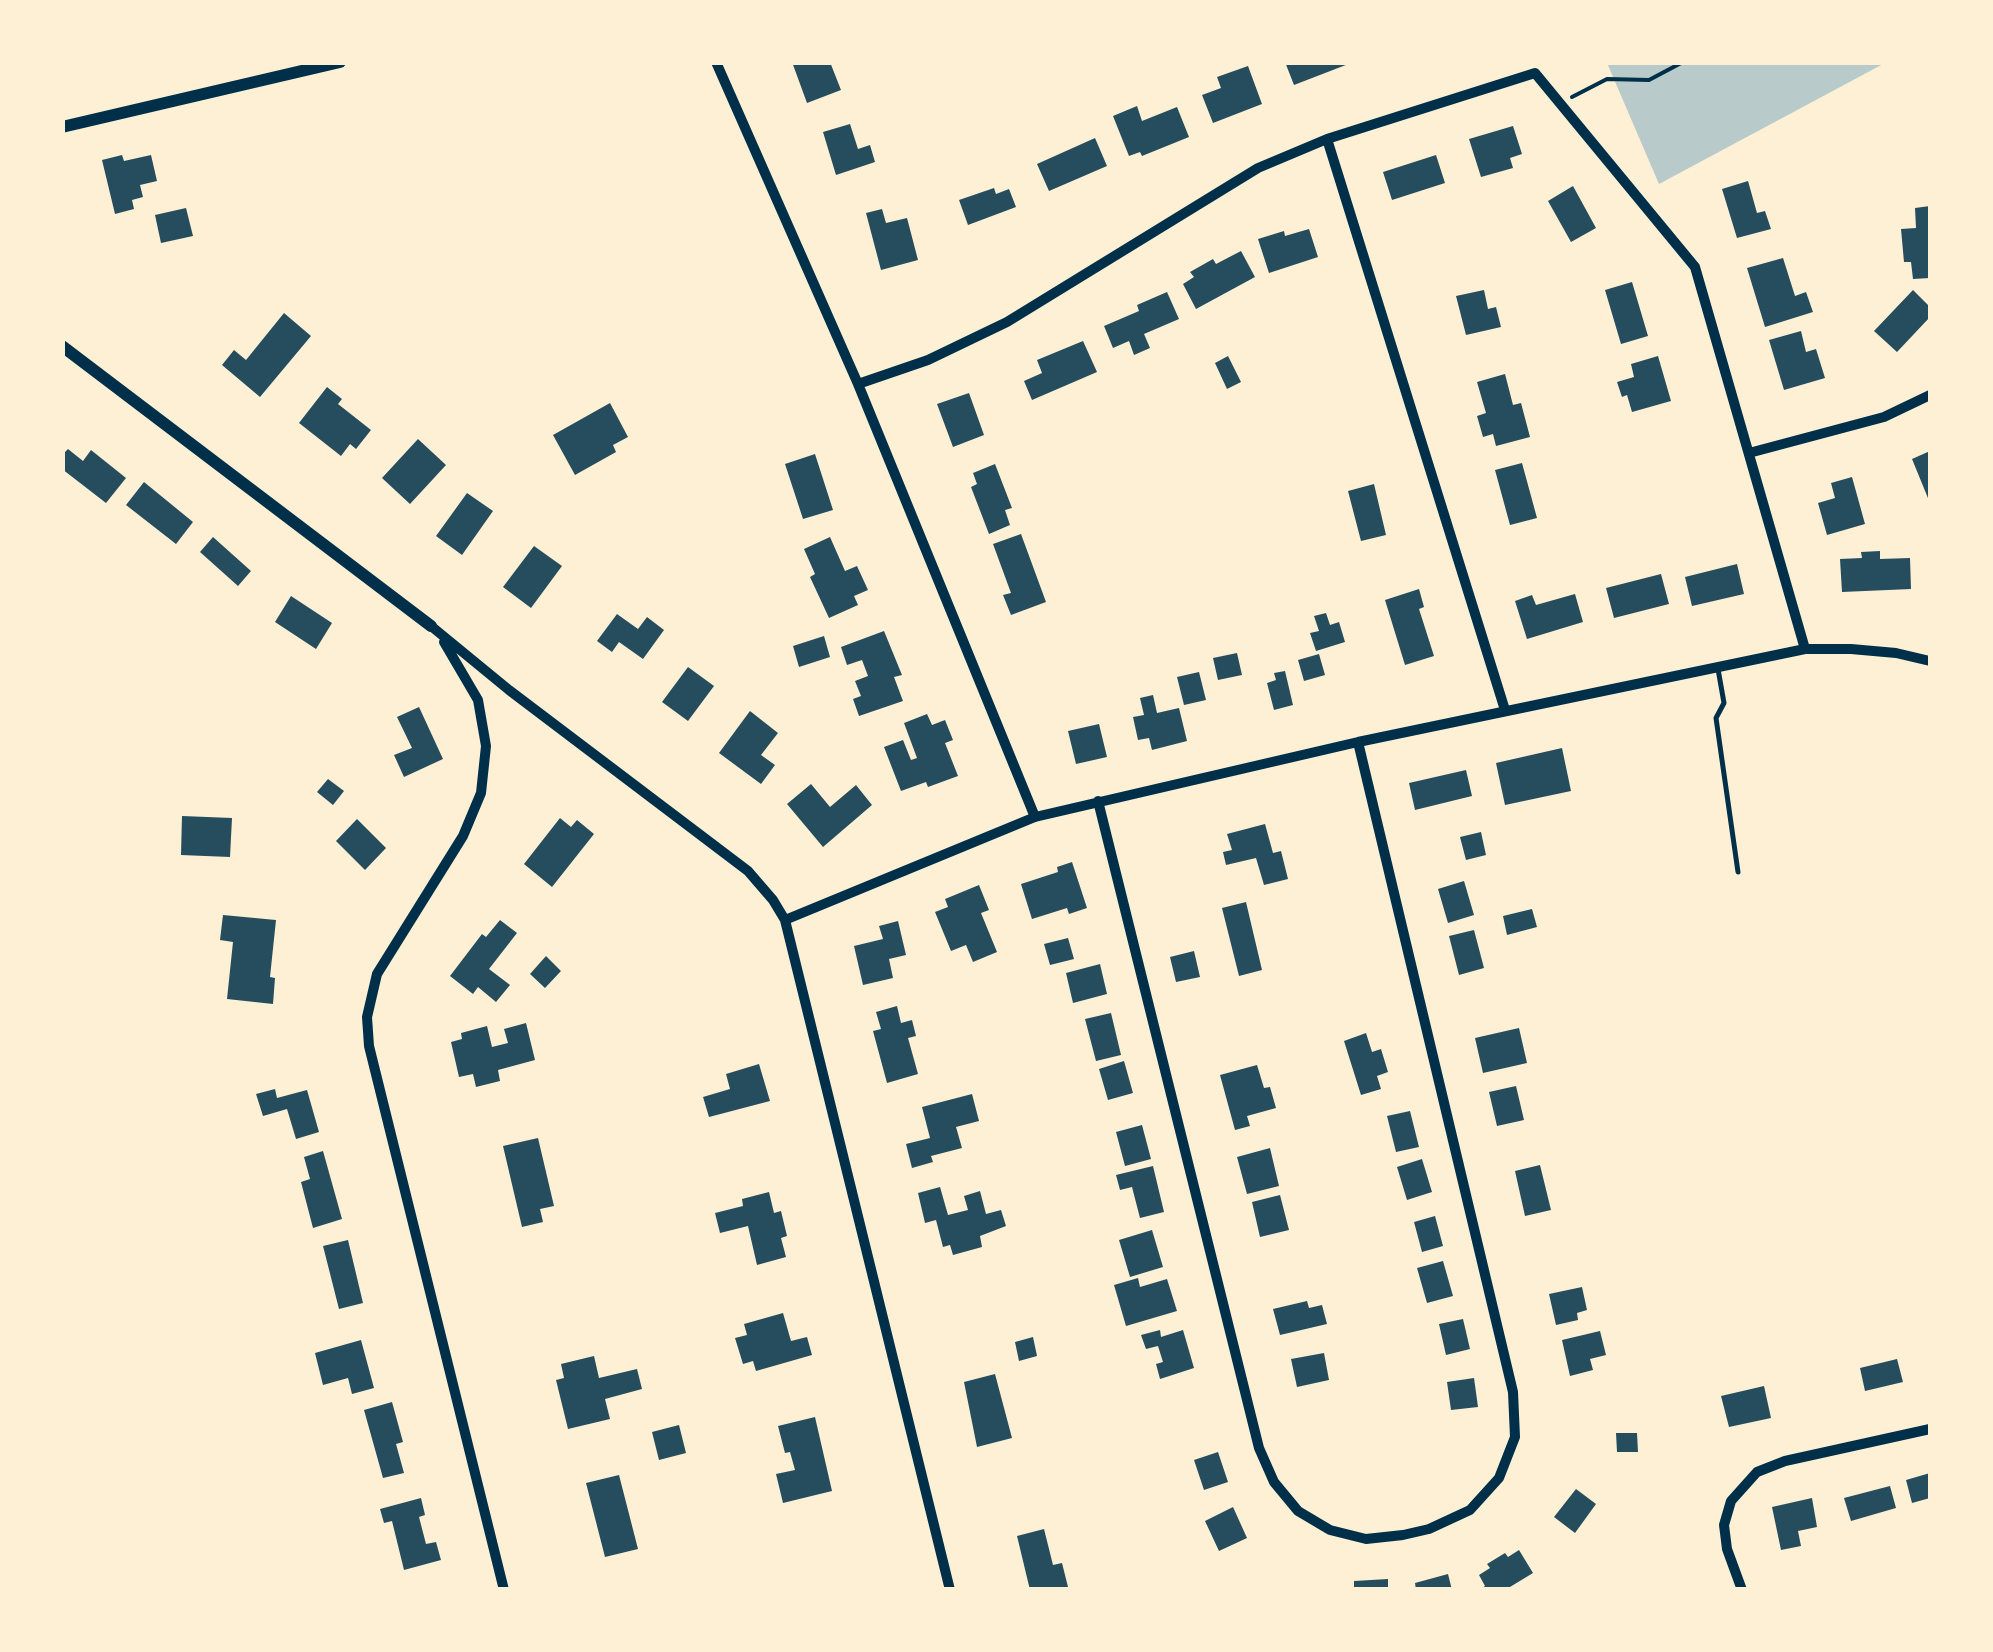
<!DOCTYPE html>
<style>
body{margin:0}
#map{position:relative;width:1993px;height:1652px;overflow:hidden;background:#fdf0d5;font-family:Arial,sans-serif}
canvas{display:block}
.frame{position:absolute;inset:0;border:65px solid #fdf0d5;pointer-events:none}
</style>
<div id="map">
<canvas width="1993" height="1652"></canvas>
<div class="frame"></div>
</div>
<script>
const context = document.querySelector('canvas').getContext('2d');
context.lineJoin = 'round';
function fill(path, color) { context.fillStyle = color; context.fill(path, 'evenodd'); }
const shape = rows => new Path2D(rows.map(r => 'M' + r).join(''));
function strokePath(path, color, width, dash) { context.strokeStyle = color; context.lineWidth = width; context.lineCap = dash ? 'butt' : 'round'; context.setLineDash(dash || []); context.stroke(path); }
fill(shape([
 [1607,63,1885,63,1659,184]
]), '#b9caca');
fill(shape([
 [792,62,830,62,841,90,807,103],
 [1285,62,1351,62,1351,63,1294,85],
 [1248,66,1262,104,1213,123,1202,95,1221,88,1217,77],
 [1137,106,1142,121,1177,107,1189,137,1142,156,1140,152,1129,156,1113,116],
 [850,124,858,149,870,145,875,162,836,175,823,132],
 [1513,126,1522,154,1510,158,1513,168,1481,177,1469,139],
 [1095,138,1107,166,1049,191,1037,164],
 [122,155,124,161,151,155,157,181,140,185,143,197,132,200,134,209,115,214,102,160],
 [1436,155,1445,183,1392,200,1383,172],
 [1748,181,1757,213,1765,211,1771,229,1737,238,1722,189],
 [1573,186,1596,228,1571,242,1548,201],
 [994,188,996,194,1009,189,1016,207,968,225,959,200],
 [1930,206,1930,278,1913,279,1911,262,1904,262,1901,229,1916,228,1915,208],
 [186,208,193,236,161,243,155,215],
 [882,209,886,223,907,218,918,260,881,270,866,213],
 [1309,229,1318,257,1269,273,1258,239,1284,231,1285,236],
 [1241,251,1255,277,1196,309,1183,284,1194,277,1190,272,1213,259,1216,264],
 [1783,258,1795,296,1806,292,1813,312,1765,327,1747,268],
 [1632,282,1648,336,1621,344,1605,290],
 [1484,290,1488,309,1496,307,1501,327,1466,335,1456,296],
 [1913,290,1930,307,1930,317,1897,352,1874,331],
 [1167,292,1179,319,1144,334,1150,348,1134,355,1129,341,1113,348,1104,326,1139,311,1137,305],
 [284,313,311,336,260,397,222,365,234,350,246,360],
 [1801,331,1806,352,1816,349,1825,378,1784,390,1769,340],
 [1083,341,1097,372,1032,400,1024,381,1042,373,1037,360],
 [1228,356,1241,382,1227,389,1215,363],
 [1658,356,1671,401,1632,412,1627,395,1622,397,1617,382,1634,377,1631,364],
 [1505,374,1513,405,1521,403,1530,437,1496,446,1493,434,1483,437,1477,416,1486,413,1477,382],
 [327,387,342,399,338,404,371,430,356,449,350,444,341,456,299,423],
 [969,393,984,435,953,447,937,404],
 [610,403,628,437,613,445,616,452,575,475,553,435],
 [418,439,446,465,410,504,382,478],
 [68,449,83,461,91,450,126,478,106,503,62,469,62,455],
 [1930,451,1930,503,1912,459],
 [815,454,833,510,803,519,785,464],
 [1522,463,1537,518,1510,525,1495,470],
 [995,464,1012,508,1005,510,1010,525,989,534,971,487,977,484,973,473],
 [1852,477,1865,524,1827,535,1818,503,1835,498,1831,483],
 [144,482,193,522,176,544,126,505],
 [1374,484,1386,535,1361,541,1348,491],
 [467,493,493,511,462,555,436,536],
 [1021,534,1046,602,1011,615,1003,595,1011,593,993,544],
 [213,537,251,571,238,586,200,552],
 [830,537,845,571,857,566,868,590,854,596,858,605,829,618,810,577,815,574,804,549],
 [534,546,562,566,531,608,503,587],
 [1880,551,1880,559,1910,558,1911,589,1842,592,1840,559,1862,558,1861,552],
 [1737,564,1744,594,1692,606,1685,577],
 [1661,574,1669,604,1614,618,1606,588],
 [1419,589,1424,607,1419,609,1434,656,1405,665,1385,600],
 [1575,594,1583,622,1527,639,1515,601,1532,595,1536,605],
 [291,596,332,623,316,649,275,622],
 [1326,613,1330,625,1339,622,1345,642,1316,651,1310,633,1319,631,1314,616],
 [617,614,638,629,647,617,664,630,643,659,619,642,612,652,597,641],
 [884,631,902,675,894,677,903,701,859,716,853,699,861,696,855,681,868,676,862,660,847,665,841,647],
 [824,636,830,657,799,667,793,646],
 [1237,653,1242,675,1218,680,1213,658],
 [1319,654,1325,675,1304,681,1298,660],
 [688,667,714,686,688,721,662,702],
 [1285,671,1293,705,1274,710,1267,683,1276,680,1274,673],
 [1199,672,1206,700,1184,705,1177,677],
 [1153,695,1157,713,1179,708,1187,741,1152,750,1149,738,1138,740,1133,717,1144,715,1140,698],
 [419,707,443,759,404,777,394,755,412,748,397,717],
 [750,711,778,733,761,755,775,765,761,784,719,753],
 [927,714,932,725,945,720,953,740,945,743,958,776,928,787,926,782,901,791,884,747,903,740,911,760,917,758,904,723],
 [1099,724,1107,757,1076,764,1068,731],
 [1562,748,1571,791,1505,805,1496,763],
 [1466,770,1472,796,1415,810,1409,783],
 [328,779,344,791,333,805,317,792],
 [811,784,830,807,856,785,872,805,823,847,787,804],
 [182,816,232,818,230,857,181,855],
 [560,818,571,827,577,820,594,834,552,887,524,864],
 [357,819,386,848,365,870,336,841],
 [1265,824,1273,853,1281,851,1288,879,1264,885,1256,858,1226,865,1223,852,1232,850,1227,834],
 [1481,832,1486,855,1466,860,1460,837],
 [1072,862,1087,908,1069,914,1067,908,1032,919,1021,884,1058,872,1057,867],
 [1464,881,1474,915,1448,923,1438,889],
 [979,885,989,910,981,913,997,952,973,962,966,945,951,951,935,912,948,907,945,899],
 [1246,902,1262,970,1239,976,1222,908],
 [1532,909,1537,927,1507,935,1503,916],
 [223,915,276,920,270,977,275,978,273,1004,227,999,233,942,220,940],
 [500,920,517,933,489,969,510,985,496,1002,478,987,473,994,450,976,482,934,486,937],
 [898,921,906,955,889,959,893,978,863,985,854,946,883,939,879,926],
 [1474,930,1484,968,1459,975,1449,936],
 [1068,938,1074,959,1050,965,1044,944],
 [1194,951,1200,977,1176,982,1170,957],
 [546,956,561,971,545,988,530,974],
 [1100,964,1107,994,1073,1003,1066,973],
 [897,1006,901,1023,912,1020,916,1036,908,1038,918,1074,887,1083,873,1031,881,1029,876,1012],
 [1111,1013,1121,1055,1096,1061,1085,1019],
 [526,1023,535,1060,498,1070,500,1081,476,1087,473,1074,459,1077,451,1042,462,1039,461,1033,487,1026,492,1047,508,1043,504,1029],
 [1519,1028,1527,1063,1483,1073,1475,1038],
 [1366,1033,1372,1052,1381,1049,1388,1072,1377,1076,1381,1089,1361,1095,1344,1041],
 [1124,1061,1133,1093,1108,1100,1099,1069],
 [759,1064,770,1101,709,1117,703,1097,730,1089,726,1074],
 [1257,1065,1264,1088,1270,1087,1276,1108,1247,1116,1250,1126,1235,1130,1220,1075],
 [1516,1086,1524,1120,1497,1126,1489,1092],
 [275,1089,277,1098,307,1090,319,1132,296,1139,287,1109,263,1116,256,1094],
 [972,1094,979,1121,956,1127,962,1148,931,1156,933,1162,912,1168,906,1144,930,1138,922,1107],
 [1410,1111,1419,1147,1396,1152,1387,1116],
 [1142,1125,1151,1159,1125,1166,1116,1132],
 [538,1138,554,1206,540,1209,543,1222,522,1227,503,1146],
 [1270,1148,1279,1186,1247,1194,1237,1157],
 [323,1151,342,1219,313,1228,301,1182,310,1179,304,1157],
 [1422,1159,1432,1192,1407,1200,1397,1167],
 [1540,1165,1551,1210,1525,1216,1515,1171],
 [1153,1166,1164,1212,1140,1218,1132,1187,1120,1190,1116,1175],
 [940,1187,948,1215,968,1210,964,1196,980,1191,986,1214,1001,1210,1006,1226,980,1236,982,1247,953,1255,950,1245,943,1247,936,1220,925,1223,918,1193],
 [769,1192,774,1213,781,1211,787,1236,781,1238,786,1257,757,1265,748,1226,720,1233,715,1213,743,1206,742,1199],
 [1280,1195,1289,1230,1260,1237,1252,1202],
 [1435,1216,1443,1246,1422,1252,1414,1222],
 [1152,1230,1163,1267,1130,1277,1119,1240],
 [348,1240,363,1303,339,1309,323,1246],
 [1443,1261,1453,1296,1427,1303,1417,1268],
 [1138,1278,1140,1287,1167,1279,1177,1311,1126,1326,1114,1285],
 [1582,1287,1587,1310,1577,1313,1578,1320,1556,1325,1549,1294],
 [1307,1301,1309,1308,1322,1305,1327,1324,1280,1335,1273,1309],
 [783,1313,791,1341,807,1337,812,1355,756,1371,753,1361,743,1364,735,1338,747,1335,744,1324],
 [1463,1319,1470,1349,1446,1355,1439,1324],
 [1160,1330,1161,1337,1183,1330,1194,1368,1160,1379,1156,1364,1163,1362,1158,1346,1146,1349,1141,1335],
 [1600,1331,1606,1355,1590,1359,1593,1370,1570,1376,1562,1340],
 [1033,1337,1037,1356,1019,1361,1015,1342],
 [361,1340,374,1388,352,1394,348,1378,323,1385,315,1353],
 [1324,1353,1329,1380,1297,1387,1291,1359],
 [594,1356,599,1378,637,1369,642,1389,605,1399,610,1419,568,1429,556,1380,564,1378,561,1364],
 [1897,1359,1903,1382,1865,1391,1860,1368],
 [995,1374,1012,1438,977,1447,964,1382],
 [1474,1378,1478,1407,1451,1410,1447,1382],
 [1764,1386,1771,1418,1729,1427,1721,1396],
 [392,1402,403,1442,396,1444,404,1473,383,1478,364,1410],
 [815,1417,832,1491,783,1503,776,1474,795,1470,790,1452,785,1453,778,1426],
 [679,1425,686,1453,659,1460,652,1432],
 [1616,1433,1637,1433,1638,1452,1617,1452],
 [1218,1452,1228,1482,1204,1490,1194,1460],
 [1930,1473,1930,1498,1912,1503,1906,1480],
 [619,1475,638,1549,605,1557,586,1483],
 [1890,1486,1896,1508,1851,1521,1844,1498],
 [1576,1489,1596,1504,1575,1533,1554,1517],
 [421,1498,425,1515,419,1517,426,1544,436,1542,441,1560,404,1570,392,1521,384,1523,380,1509],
 [1812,1498,1817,1527,1798,1531,1801,1546,1781,1550,1772,1507],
 [1233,1507,1247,1538,1219,1551,1205,1521],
 [1044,1529,1053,1565,1062,1563,1068,1587,1030,1590,1017,1536],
 [1519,1550,1533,1573,1505,1590,1479,1590,1485,1586,1479,1575,1490,1568,1487,1564,1505,1553,1508,1557],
 [1448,1574,1452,1590,1416,1590,1415,1583],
 [1388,1579,1388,1590,1354,1590,1354,1581]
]), '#264d5e');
strokePath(shape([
 [1572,97,1607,79,1649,80,1683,62]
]), '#003049', 4);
strokePath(shape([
 [1718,669,1724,703,1716,718,1738,872]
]), '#003049', 5);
strokePath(shape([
 [716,62,858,384,1035,817],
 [1327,139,1505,710],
 [858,384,928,360,1007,322,1258,168,1327,139,1535,73,1695,267,1805,649],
 [1749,453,1884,417,1930,395],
 [431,626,509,690,748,871,773,900,785,920,950,1590],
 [444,642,478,700,486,746,481,793,463,836,377,974,367,1017,369,1046,504,1590],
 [1098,801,1259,1448,1274,1482,1298,1511,1330,1530,1366,1539,1403,1535,1429,1529,1470,1510,1499,1478,1515,1437,1513,1392,1358,742],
 [785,920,1035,817,1358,742,1805,649,1851,649,1896,653,1930,661],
 [1742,1590,1727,1549,1724,1525,1731,1501,1757,1472,1785,1461,1930,1429]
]), '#003049', 10);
strokePath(shape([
 [62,127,340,62],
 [62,346,431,626]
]), '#003049', 12);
</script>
